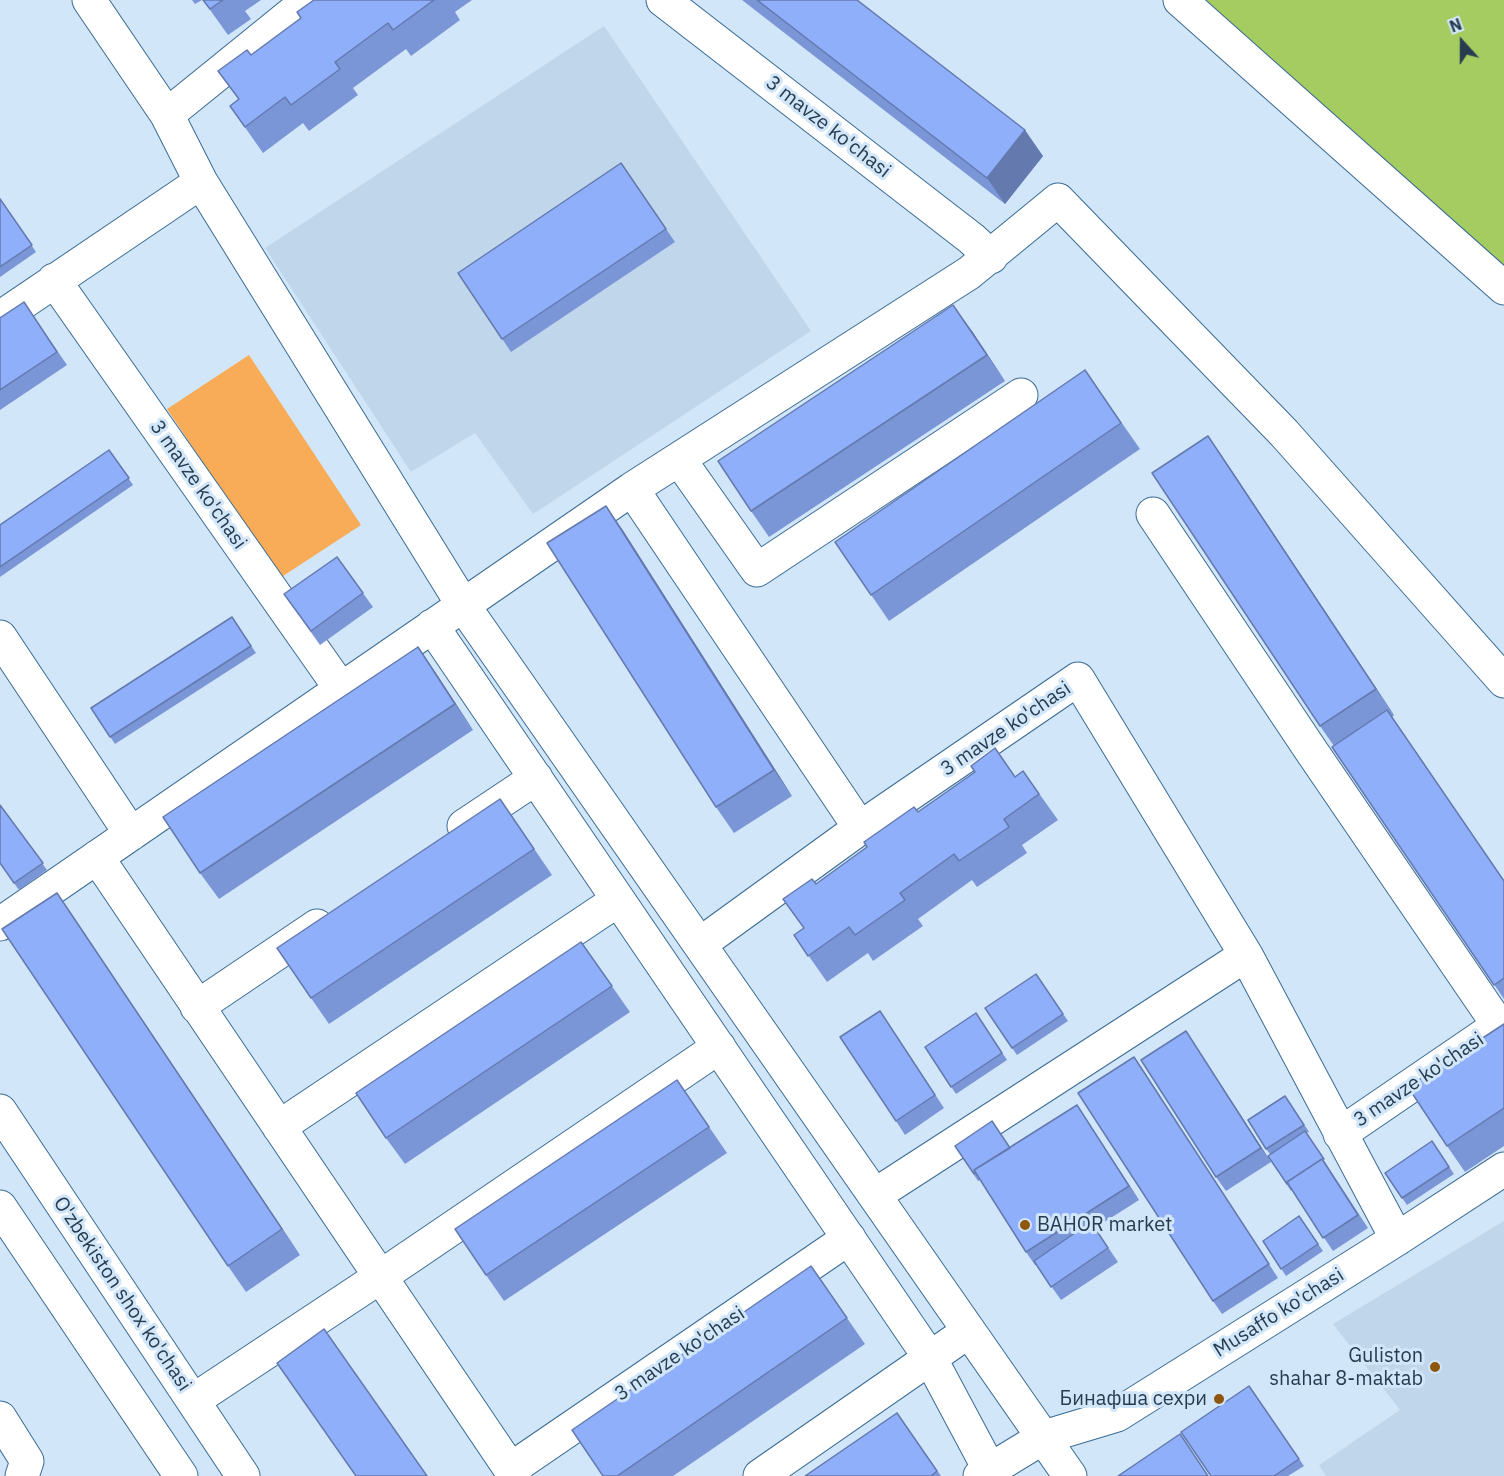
<!DOCTYPE html>
<meta charset="utf-8">
<style>
body{margin:0}
#map{position:relative;width:1504px;height:1476px;overflow:hidden;background:#d2e6f9;font-family:"IBM Plex Sans",sans-serif}
canvas{display:block}
.north{position:absolute;left:1432px;top:12px;width:60px;height:60px;-webkit-text-stroke:4px #d2e6f9;paint-order:stroke;rotate:339deg;font-size:16px;font-weight:700;line-height:24px;text-align:center;color:#273c4f}
.north::after{content:'';display:block;margin:auto;width:21px;height:27px;background:#273c4f;clip-path:polygon(50% 0,100% 100%,50% 72%,0 100%)}
</style>
<div id="map">
<canvas width="1504" height="1476"></canvas>
<div class="north">N</div>
</div>
<script>
const context = document.querySelector('canvas').getContext('2d');
context.lineJoin = 'round';
function fill(path, color) { context.fillStyle = color; context.fill(path, 'evenodd'); }
const shape = rows => new Path2D(rows.map(r => 'M' + r).join(''));
function strokePath(path, color, width, dash) { context.strokeStyle = color; context.lineWidth = width; context.lineCap = dash ? 'butt' : 'round'; context.setLineDash(dash || []); context.stroke(path); }
function write(font, color, halo, rows, align = 'center') {
  context.font = font + ' "IBM Plex Sans",sans-serif'; context.lineWidth = 6; context.setLineDash([]); context.textBaseline = 'middle'; context.strokeStyle = halo; context.fillStyle = color; for (const [text, x, y, turn = 0] of rows) {
    context.save(); context.translate(x, y); context.rotate((+turn || 0) * Math.PI / 180); context.textAlign = isNaN(turn) ? turn : align; if (halo) context.strokeText(text, 0, 0); context.fillText(text, 0, 0); context.restore();
  }
}
fill(shape([
 [604,26,811,331,533,514,475,433,411,472,265,248],
 [1504,1221,1504,1476,1326,1476,1319,1465,1400,1410,1333,1324]
]), '#bfd6eb');
fill(shape([
 [249,355,361,525,280,578,167,409]
]), '#f9ac58');
fill(shape([
 [1200,0,1504,0,1504,272]
]), '#a4cc61');
const street = shape([
 [89,0,167,115,201,182,463,605,1070,1476],
 [663,0,972,239,991,257],
 [1180,0,1504,288],
 [167,115,309,0],
 [54,280,341,689],
 [0,318,201,182],
 [679,459,757,570,1021,395],
 [632,489,860,828],
 [1153,514,1310,749,1499,1026],
 [432,626,930,1358,993,1476],
 [0,637,131,834],
 [464,826,536,778],
 [97,857,515,1476],
 [0,924,632,489,969,273,1058,200,1284,433,1504,681],
 [700,944,860,828,1078,679,1246,955],
 [197,1007,317,926],
 [279,1127,618,900],
 [1340,1134,1504,1022],
 [875,1195,1246,955,1397,1239],
 [194,1400,380,1277,719,1047],
 [0,1418,27,1461,22,1476],
 [511,1469,849,1238],
 [760,1476,969,1331],
 [980,1476,1044,1437,1117,1415,1397,1239,1504,1169]
]);
const secondary = shape([
 [0,1111,243,1476],
 [0,1207,181,1476]
]);
strokePath(street, '#3a6b94', 35);
strokePath(secondary, '#3a6b94', 35);
strokePath(street, '#fff', 33);
strokePath(secondary, '#fff', 33);
fill(shape([
 [192,0,202,0,195,4],
 [203,0,261,0,245,11,251,19,228,35],
 [314,0,472,0,455,12,460,20,411,56,406,49,353,88,358,95,309,131,303,123,263,153,230,106,239,100,218,71,251,55,301,18],
 [742,0,857,0,1043,156,1005,204],
 [621,163,675,242,511,352,458,273],
 [0,198,36,252,0,277],
 [24,302,67,365,0,410,0,318],
 [972,331,1005,381,769,537,751,511],
 [1085,370,1140,449,889,621,835,542],
 [109,450,133,485,0,577,0,525],
 [1226,462,1394,715,1392,717,1504,880,1504,999,1332,747,1334,746,1320,726],
 [606,506,624,532,792,796,734,833,716,807],
 [337,557,373,607,320,645,284,594],
 [232,617,256,653,115,744,91,708],
 [418,647,473,730,219,899,200,873],
 [1023,771,1058,820,1022,845,1027,853,977,887,972,880,918,919,923,926,873,961,868,953,827,982,794,935,804,928,816,884,975,772,1015,777],
 [0,805,47,870,19,890,0,864],
 [518,825,552,875,329,1024,311,998],
 [57,893,300,1255,246,1292,228,1266],
 [581,942,630,1012,405,1164,386,1138],
 [1036,974,1068,1021,1017,1055,1012,1048],
 [880,1011,944,1108,905,1135,896,1121],
 [976,1013,1007,1060,956,1094,925,1047],
 [1504,1024,1504,1146,1465,1172,1447,1146],
 [1186,1031,1271,1162,1226,1191,1216,1177],
 [1134,1057,1278,1278,1222,1314,1213,1301],
 [677,1080,727,1153,504,1301,486,1275],
 [1290,1103,1309,1132,1306,1133,1368,1228,1333,1251,1292,1190,1291,1191,1268,1156,1270,1154,1266,1149],
 [1086,1119,1139,1200,1095,1228,1118,1262,1061,1300,1036,1265,1035,1265,1026,1252,980,1180,978,1181,955,1146,1010,1148],
 [1432,1141,1454,1174,1407,1205,1385,1173],
 [1299,1216,1323,1251,1286,1276,1263,1241],
 [811,1266,865,1344,673,1476,603,1476],
 [1249,1386,1304,1466,1288,1476,1211,1476],
 [897,1413,941,1476,805,1476]
]), '#7b96d7');
fill(shape([
 [1025,130,1043,156,1005,204,987,178],
 [953,305,972,331,1005,381,987,355],
 [1208,436,1226,462,1394,715,1376,689],
 [606,506,624,532,792,796,774,770],
 [418,647,436,673,473,730,455,704],
 [57,893,75,919,300,1255,282,1229],
 [1186,1031,1195,1045,1271,1162,1261,1148],
 [1134,1057,1143,1070,1278,1278,1269,1264],
 [1077,1105,1086,1119,1139,1200,1129,1186]
]), '#647aaf');
const building = shape([
 [203,0,223,0,210,9,203,0],
 [314,0,434,0,393,30,388,23,335,62,340,69,291,105,285,97,245,127,230,106,239,99,218,71,247,50,251,55,301,18,297,12,314,0],
 [757,0,857,0,1025,130,987,178,757,0],
 [621,163,666,229,502,339,458,273,621,163],
 [0,199,32,245,0,267,0,199],
 [24,302,57,352,0,390,0,318,24,302],
 [953,305,987,355,751,511,718,461,953,305],
 [1085,370,1121,423,871,595,835,542,1085,370],
 [1208,436,1376,689,1320,726,1152,473,1208,436],
 [109,450,129,478,0,567,0,525,109,450],
 [606,506,774,770,716,807,547,543,606,506],
 [337,557,363,593,311,631,284,594,337,557],
 [232,617,251,646,110,737,91,708,232,617],
 [418,647,455,704,200,873,163,817,418,647],
 [1387,710,1504,881,1504,978,1494,985,1332,747,1387,710],
 [995,748,1015,777,1023,771,1039,794,1004,819,1009,827,959,861,954,854,900,893,905,900,855,935,849,927,808,956,794,935,804,928,783,899,812,879,816,884,867,847,864,842,914,807,918,812,975,772,971,766,995,748],
 [500,799,534,849,311,998,277,948,500,799],
 [0,805,43,863,14,883,0,863,0,805],
 [57,893,282,1229,228,1266,2,929,57,893],
 [581,942,612,986,386,1138,356,1093,581,942],
 [1036,974,1063,1014,1012,1048,985,1008,1036,974],
 [880,1011,935,1095,896,1121,840,1037,880,1011],
 [976,1013,1002,1053,951,1087,925,1047,976,1013],
 [1504,1024,1504,1108,1447,1146,1408,1087,1504,1024],
 [1186,1031,1261,1148,1216,1177,1141,1060,1186,1031],
 [1134,1057,1269,1264,1213,1301,1078,1093,1134,1057],
 [677,1080,709,1127,486,1275,455,1229,677,1080],
 [1285,1096,1304,1125,1266,1149,1248,1120,1285,1096],
 [1077,1105,1129,1186,1026,1252,974,1170,1077,1105],
 [992,1121,1010,1148,974,1170,975,1173,974,1174,955,1146,992,1121],
 [1305,1131,1324,1159,1322,1159,1287,1182,1288,1183,1287,1184,1268,1156,1305,1131],
 [1432,1141,1449,1167,1402,1198,1385,1173,1432,1141],
 [1322,1159,1358,1215,1323,1238,1287,1182,1322,1159],
 [1299,1216,1318,1244,1281,1269,1263,1241,1299,1216],
 [1091,1222,1108,1248,1051,1287,1034,1261,1091,1222],
 [811,1266,847,1318,617,1476,603,1476,572,1430,811,1266],
 [324,1329,427,1476,356,1476,277,1363,324,1329],
 [1249,1386,1299,1459,1274,1476,1211,1476,1181,1432,1249,1386],
 [897,1413,937,1471,931,1476,805,1476,897,1413],
 [1180,1434,1208,1476,1118,1476,1180,1434]
]);
fill(building, '#8faffa');
strokePath(building, '#647aaf', 1.5);
for (const [x, y, r, color] of [
 [1025,1225,6,"#8f570d"],
 [1435,1367,6,"#8f570d"],
 [1219,1399,6,"#8f570d"]
]) { const dot = new Path2D(); dot.arc(x, y, r, 0, 2 * Math.PI); context.fillStyle = color; context.fill(dot); strokePath(dot, '#d2e6f9', 2); }
write('20px', '#273c4f', '#d2e6f9', [
 ["3 mavze ko'chasi",828,127,38],
 ["3 mavze ko'chasi",198,485,55],
 ["3 mavze ko'chasi",1006,729,-34],
 ["3 mavze ko'chasi",1419,1080,-34],
 ["O'zbekiston shox ko'chasi",122,1294,56],
 ["Musaffo ko'chasi",1279,1313,-32],
 ["3 mavze ko'chasi",680,1354,-34]
]);
write('20px', '#273c4f', '#d2e6f9', [
 ["BAHOR market",1037,1225,"left"],
 ["Guliston",1423,1356],
 ["shahar 8-maktab",1423,1379],
 ["Бинафша сехри",1207,1399]
], 'right');
</script>
